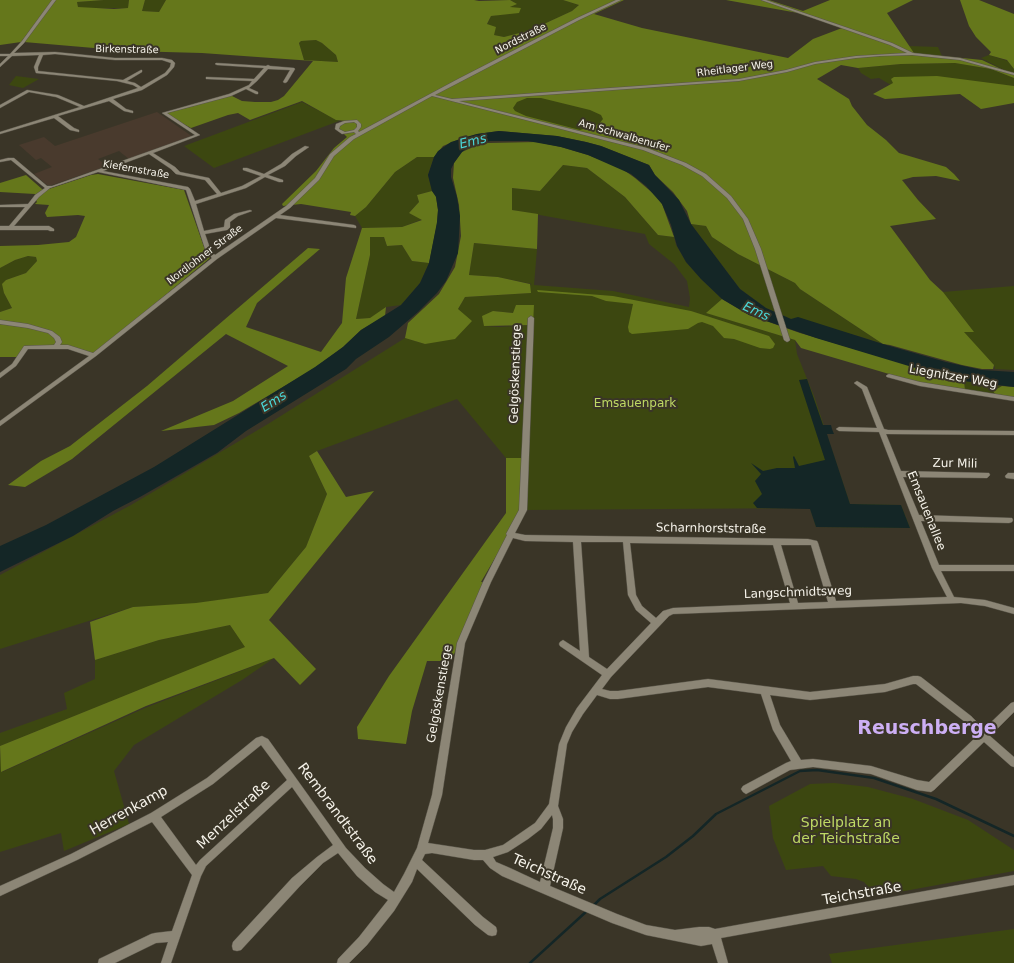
<!DOCTYPE html>
<meta charset="utf-8">
<style>
body{margin:0}
canvas{display:block;background:#3a3527}
</style>
<canvas width="1014" height="963"></canvas>
<script>
const context = document.querySelector('canvas').getContext('2d');
context.lineJoin = 'round';
function fill(path, color) { context.fillStyle = color; context.fill(path, 'evenodd'); }
const shape = rows => new Path2D(rows.map(r => 'M' + r).join(''));
function strokePath(path, color, width, dash) { context.strokeStyle = color; context.lineWidth = width; context.lineCap = dash ? 'butt' : 'round'; context.setLineDash(dash || []); context.stroke(path); }
function write(font, color, halo, rows, align = 'center') {
  context.font = font + ' "DejaVu Sans",sans-serif'; context.lineWidth = 4; context.setLineDash([]); context.textBaseline = 'middle'; context.strokeStyle = halo; context.fillStyle = color; for (const [text, x, y, turn = 0] of rows) {
    context.save(); context.translate(x, y); context.rotate((+turn || 0) * Math.PI / 180); context.textAlign = isNaN(turn) ? turn : align; if (halo) context.strokeText(text, 0, 0); context.fillText(text, 0, 0); context.restore();
  }
}
fill(shape([
 [157,112,193,137,129,159,119,151,98,159,107,166,52,185,47,185,34,174,52,167,41,158,36,160,19,145,44,137,55,146]
]), '#493a2d');
fill(shape([
 [104,0,129,0,128,8,78,8,77,2],
 [145,0,166,0,159,12,142,11],
 [510,0,563,0,579,5,572,11,546,23,536,29,504,37,494,35,487,25,491,16,505,14,514,2],
 [316,40,322,43,336,55,338,62,304,60,299,43,301,41],
 [908,46,938,47,942,56,914,53],
 [989,55,1008,61,1014,69,1014,75,981,58],
 [955,63,991,69,1014,78,1014,86,893,83,891,85,879,78,871,79,861,73,858,68,901,64],
 [16,76,39,79,23,88,9,85],
 [598,91,609,138,459,100],
 [302,102,339,121,214,168,184,146],
 [417,157,434,157,428,175,432,191,417,195,419,202,409,213,423,219,402,227,362,228,355,216,366,207,395,172],
 [563,165,587,168,625,197,658,235,674,237,676,245,686,262,701,279,722,299,707,313,795,340,797,354,814,396,850,504,901,505,910,528,816,527,810,508,523,510,524,458,506,458,457,399,317,451,309,456,327,494,306,547,268,593,192,604,133,607,0,649,0,575,131,505,268,424,405,338,425,344,458,309,465,297,530,293,529,285,532,284,498,277,469,275,474,243,537,249,534,285,613,291,689,307,690,298,687,281,674,264,649,244,645,234,512,210,512,188,540,191],
 [493,311,513,313,533,325,499,327,484,326],
 [691,224,706,226,712,237,738,254,795,283,800,289,883,344,858,336,791,319,766,308,740,289],
 [370,237,384,237,387,246,402,245,412,261,429,263,420,283,401,305,386,307,371,318,356,319,370,255],
 [28,256,36,257,37,261,26,273,6,280,4,293,12,308,0,312,0,268,15,260],
 [1014,286,1014,370,995,369,994,365,963,332,973,331,943,292],
 [964,381,982,384,1002,386,993,391,995,394,965,390],
 [230,625,246,647,0,746,0,733,67,709,64,693,95,679,95,660,159,640],
 [274,658,242,680,134,745,114,771,129,824,64,851,61,833,0,852,0,753,2,772,145,708],
 [834,783,868,787,913,799,968,820,1014,850,1014,871,877,896,864,882,856,879,831,876,823,866,786,870,773,838,769,806,810,784],
 [1014,929,1014,963,832,963,829,954]
]), '#3c4710');
fill(shape([
 [0,0,53,0,21,42,0,45],
 [56,0,104,0,77,2,78,7,114,9,128,8,129,0,145,0,142,11,159,12,166,0,474,0,479,1,510,0,517,4,510,7,521,8,519,13,491,16,487,24,496,27,494,35,504,37,535,29,546,23,572,11,579,5,563,0,624,0,594,14,642,28,788,58,813,39,842,28,798,13,726,0,769,0,803,11,830,0,913,0,887,13,914,53,982,60,1014,75,1014,78,991,69,955,63,901,64,858,68,841,65,817,79,849,99,852,106,867,125,886,140,899,153,946,167,954,174,960,181,936,176,913,177,902,180,918,200,936,219,890,226,930,280,943,292,974,332,964,332,994,365,993,369,982,369,962,365,890,345,883,344,800,289,795,283,738,254,712,237,706,226,691,224,687,211,673,192,655,175,649,165,601,146,586,142,557,136,499,131,477,134,462,138,443,146,434,157,417,157,395,172,366,207,355,216,350,215,351,212,301,204,283,206,282,204,316,171,334,148,347,137,337,127,346,121,336,120,302,101,250,120,238,113,228,115,191,128,164,113,230,95,242,101,255,102,271,102,278,100,284,96,313,61,202,53,129,51,24,42],
 [316,40,322,43,336,55,338,62,304,60,299,43,301,41],
 [527,98,541,98,590,110,601,115,603,119,599,124,580,130,526,116,515,111,513,108,517,102],
 [960,0,979,0,1014,14,1014,69,1007,60,989,55,991,52,976,37,969,26],
 [937,76,1014,86,1014,103,981,109,960,94,885,99,873,94,893,83,891,79,894,77],
 [537,142,561,147,588,155,621,168,635,178,655,195,662,204,674,237,658,235,625,197,587,168,563,165,540,191,512,188,512,210,538,214,537,249,474,243,469,275,498,277,530,284,531,293,465,297,458,309,472,321,455,339,425,344,405,338,408,323,439,294,455,267,461,236,459,205,453,178,454,163,462,152,473,147,488,143],
 [98,174,184,190,204,247,210,258,94,354,68,349,24,348,18,357,0,357,0,312,12,308,4,293,2,284,6,280,26,273,37,261,36,257,28,256,15,260,0,268,0,246,38,245,69,242,76,237,85,216,78,215,47,217,45,213,49,205,35,204,37,202,34,197,35,194,0,192,0,183,26,175,42,189,46,190,91,175],
 [432,191,436,196,438,210,437,224,429,263,412,261,402,245,387,246,384,237,370,237,370,255,356,319,370,318,386,307,385,316,361,330,343,347,315,368,239,413,214,425,161,431,233,401,288,366,226,334,72,459,25,487,8,485,41,461,70,446,147,386,308,248,320,249,257,303,246,327,321,352,342,323,346,278,362,228,402,227,422,220,409,213,419,202,417,195],
 [537,290,613,296,691,311,769,336,775,344,773,348,770,349,760,348,734,339,724,338,713,326,702,322,698,323,688,329,632,334,629,332,628,327,633,304,606,301,592,296,538,292],
 [722,299,749,315,800,333,964,381,965,390,923,384,801,348,795,340,706,313],
 [516,305,534,305,533,325,484,326,482,316,493,311,513,313],
 [1002,386,1014,387,1014,398,995,394,993,391],
 [317,451,346,497,374,491,269,620,316,669,300,685,274,658,146,706,1,772,0,746,245,647,230,625,159,640,95,660,90,622,133,607,196,603,268,593,306,547,327,494,309,456],
 [506,458,524,458,523,510,481,582,486,582,451,661,427,661,412,711,406,744,358,739,357,727,389,676,506,513]
]), '#65771b');
fill(shape([
 [499,131,557,136,586,142,601,146,649,165,655,175,679,200,691,224,740,289,766,308,791,319,798,317,883,344,946,362,982,370,1014,372,1014,387,964,381,922,370,816,338,749,315,722,299,701,279,686,262,677,246,671,225,662,204,646,186,631,174,588,155,561,147,528,141,490,141,467,148,462,152,454,163,451,169,451,177,457,197,460,216,458,253,446,281,437,293,418,312,389,337,356,359,346,369,246,431,217,453,140,497,113,511,73,536,0,572,0,546,46,525,154,467,315,367,343,347,361,330,401,305,420,283,429,263,437,222,438,210,436,197,432,191,428,175,434,157,438,151,451,142,477,134],
 [807,379,823,425,831,425,832,429,834,434,827,434,850,504,901,505,910,528,816,527,810,509,757,508,753,503,762,494,755,481,761,474,751,463,763,471,777,468,795,468,793,457,794,456,799,466,825,460,799,380]
]), '#142626');
strokePath(shape([
 [593,906,600,899,666,857,693,836,716,814,800,771,817,770,874,778,936,799,1014,836],
 [530,963,588,910]
]), '#142626', 2.5);
const minor = shape([
 [52,0,56,0,24,43,14,53,55,52,115,58,162,58,172,60,175,63,174,67,167,75,142,90,113,99,126,109,133,111,133,113,124,111,109,101,58,116,74,128,79,130,79,132,70,130,54,118,0,134,0,132,80,107,56,97,29,92,0,108,0,105,27,90,58,95,84,106,138,88,133,85,117,81,36,73,34,67,39,55,12,56,0,67,0,64,8,56,0,56,0,54,10,54,22,41,52,0],
 [55,54,115,60,162,60,171,63,170,67,165,73,141,87,135,83,127,81,142,72,142,70,141,70,123,80,38,71,38,67,43,55,55,54],
 [616,0,621,0,579,20,435,95,452,99,739,79,786,70,815,62,856,56,907,53,890,45,761,0,766,0,892,43,913,53,960,58,1014,73,1014,75,960,60,912,55,880,56,856,58,815,64,787,72,739,81,459,101,647,148,686,163,706,174,731,196,748,219,761,249,790,340,789,341,787,342,784,340,755,249,743,219,727,198,702,176,682,165,643,150,432,96,354,139,334,156,319,180,290,208,280,215,354,225,356,226,356,228,276,218,217,259,96,356,0,426,0,421,89,356,68,349,28,349,16,366,0,378,0,373,12,364,24,346,54,345,56,342,54,338,48,333,28,328,0,324,0,320,28,324,52,331,60,337,62,342,60,345,68,345,93,353,212,258,206,252,186,190,98,172,50,188,39,197,14,226,49,226,54,229,54,231,50,231,48,230,0,230,0,226,9,226,25,207,0,207,0,205,28,204,35,195,45,188,11,160,0,162,0,160,8,158,14,158,47,186,52,186,195,135,162,113,229,94,249,85,252,81,207,79,206,79,206,77,254,79,264,68,217,65,215,64,216,63,266,66,268,65,270,66,294,68,295,69,287,82,285,83,283,82,290,70,268,69,257,81,249,88,258,92,258,94,256,94,246,89,231,96,167,113,200,135,153,153,175,167,180,172,209,178,221,193,242,186,261,176,243,170,243,168,247,168,264,174,281,164,292,154,305,146,309,147,296,156,285,166,268,175,283,180,283,182,279,182,265,177,246,188,196,204,204,231,224,227,225,220,234,214,250,210,252,211,238,216,230,222,230,228,227,230,205,234,211,251,215,255,286,206,315,178,330,154,350,137,356,134,354,132,342,134,335,129,336,124,344,121,357,120,361,124,361,127,358,131,359,132,458,79,577,18,616,0],
 [354,122,357,124,357,127,354,130,345,132,339,129,340,126,345,123,354,122],
 [149,154,171,169,176,174,205,180,217,194,195,201,190,189,188,187,103,171,149,154],
 [531,316,534,318,527,510,515,533,525,535,808,539,817,541,818,543,836,601,947,597,932,568,879,432,839,431,836,429,839,427,877,428,862,389,854,383,857,381,867,387,884,429,888,430,1014,431,1014,435,886,434,901,471,989,473,990,475,987,478,903,477,919,515,1012,518,1013,520,1012,522,1009,523,921,521,939,565,1014,565,1014,571,941,571,954,597,985,600,1014,608,1014,614,985,606,961,603,673,614,669,616,611,677,602,689,610,691,618,691,708,679,810,692,885,684,913,676,918,676,921,677,971,716,984,729,1011,703,1014,702,1014,712,990,736,1014,757,1014,767,1011,766,984,742,934,790,931,792,917,790,871,774,813,767,790,770,746,794,743,792,741,789,743,786,786,763,791,761,773,730,761,694,708,687,618,699,610,699,597,695,583,714,572,732,567,744,558,806,563,819,563,828,550,886,617,914,646,925,675,930,699,927,709,927,715,929,1014,875,1014,885,721,938,728,963,718,963,712,944,701,946,646,935,612,923,502,876,490,868,483,860,474,860,432,853,425,854,422,860,483,917,496,927,497,931,496,935,492,936,488,935,475,925,417,869,412,882,394,911,367,945,349,963,337,963,338,959,359,937,388,900,375,892,357,876,338,853,323,863,300,886,241,950,237,951,233,950,232,946,233,942,292,878,317,857,333,845,292,787,206,866,201,876,171,963,161,963,168,942,156,943,115,963,98,963,99,959,151,934,155,933,172,931,192,875,152,822,77,860,0,896,0,886,71,854,151,813,207,778,256,738,262,736,268,739,346,848,365,868,383,884,394,892,404,874,417,848,432,795,457,643,483,582,507,535,506,534,519,510,528,318,531,316],
 [513,538,525,541,573,542,580,651,563,640,560,642,559,644,560,646,602,675,577,708,566,727,559,744,549,804,535,823,503,845,485,850,474,850,428,843,442,795,465,643,491,582,513,538],
 [581,542,623,542,628,595,636,610,651,623,607,669,589,657,581,542],
 [630,543,773,545,790,603,673,608,663,611,656,618,642,606,636,595,630,543],
 [781,545,811,545,828,602,798,603,781,545],
 [913,684,916,684,965,722,978,735,929,782,917,780,871,766,813,759,801,760,780,725,770,695,810,700,885,692,913,684],
 [261,745,287,780,200,860,196,865,161,817,213,784,261,745],
 [552,815,553,819,553,828,540,882,510,868,496,862,493,857,508,852,528,839,541,829,552,815],
 [889,374,920,382,1014,397,1014,401,920,386,887,377,886,376,887,375,889,374],
 [1008,473,1014,473,1014,479,1006,478,1005,476,1008,473]
]);
strokePath(minor, '#585448', 1);
fill(minor, '#8c8676');
write('10px', '#f6f3ea', '#3a3527', [
 ["Nordstraße",521,39,-27],
 ["Birkenstraße",127,50,1],
 ["Rheitlager Weg",735,69,-7],
 ["Am Schwalbenufer",624,136,16],
 ["Kiefernstraße",136,170,10],
 ["Nordlohner Straße",205,255,-37]
]);
write('12px', '#f6f3ea', '#3a3527', [
 ["Gelgöskenstiege",516,374,-88],
 ["Liegnitzer Weg",953,377,10],
 ["Zur Mili",955,464,1],
 ["Emsauenallee",926,511,68],
 ["Scharnhorststraße",711,529,1],
 ["Langschmidtsweg",798,593,-2],
 ["Gelgöskenstiege",440,694,-80]
]);
write('12px', '#bed964', '#3a3527', [
 ["Emsauenpark",635,404]
]);
write('italic 13px', '#4ad6d7', '#3a3527', [
 ["Ems",473,142,-14],
 ["Ems",756,312,25],
 ["Ems",274,402,-33]
]);
write('14px', '#f6f3ea', '#3a3527', [
 ["Herrenkamp",129,811,-29],
 ["Rembrandtstraße",337,814,53],
 ["Menzelstraße",234,815,-43],
 ["Teichstraße",549,875,24],
 ["Teichstraße",862,894,-10]
]);
write('14px', '#bed964', '#3a3527', [
 ["Spielplatz an",846,823],
 ["der Teichstraße",846,839]
]);
write('bold 19px', '#cdaff4', '#3a3527', [
 ["Reuschberge",927,729]
]);
</script>
